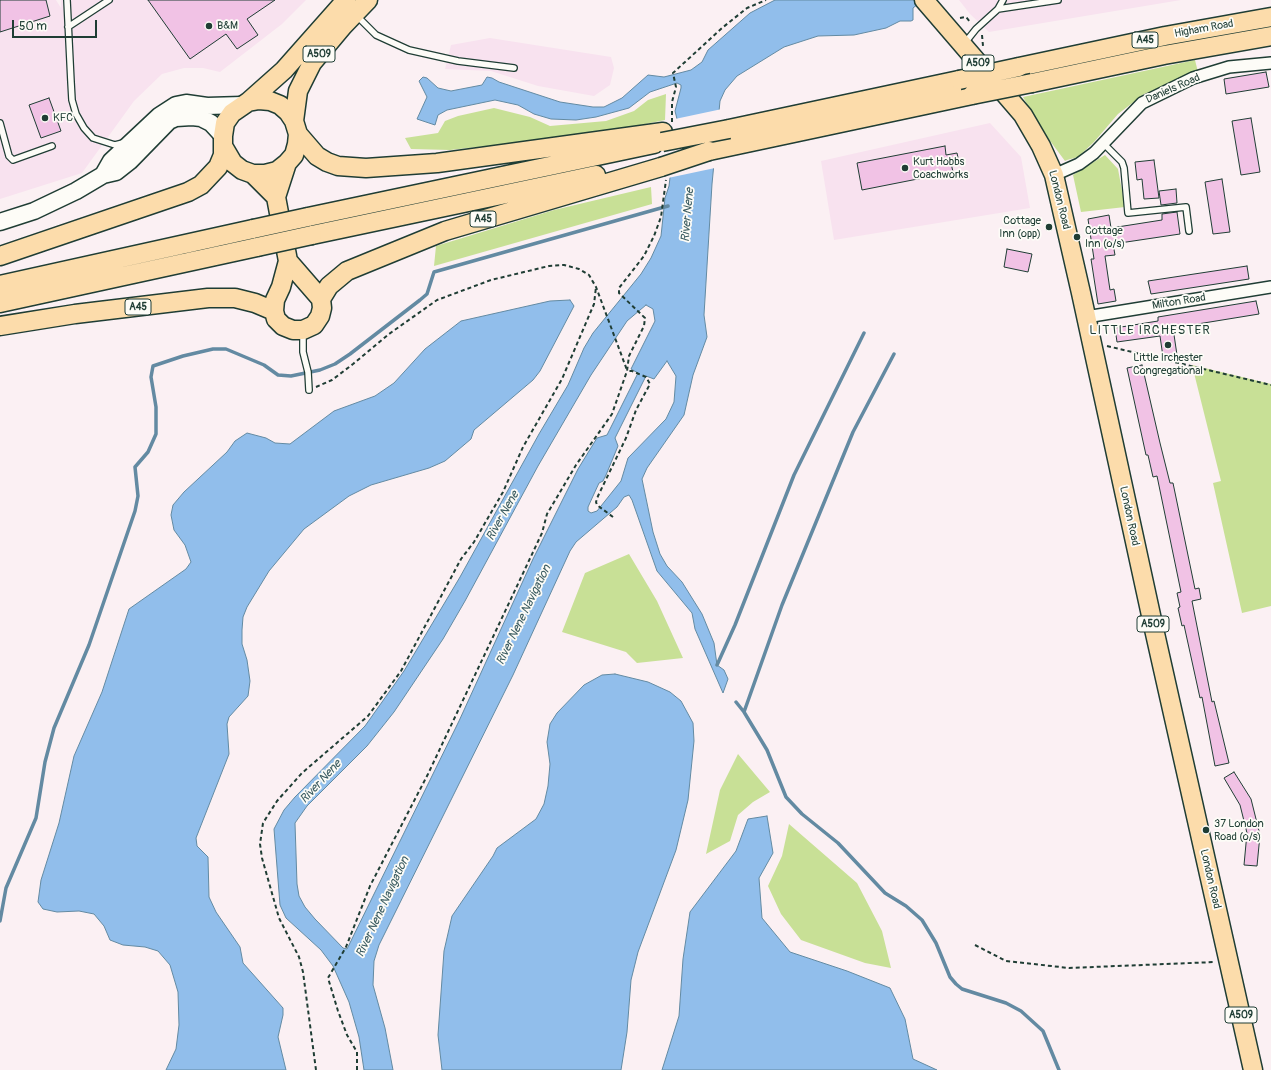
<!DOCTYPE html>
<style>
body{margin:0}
#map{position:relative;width:1271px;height:1070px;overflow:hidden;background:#fbf0f3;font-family:Pangolin,sans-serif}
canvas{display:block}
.scale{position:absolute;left:12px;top:20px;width:85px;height:18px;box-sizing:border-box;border:2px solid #1f3d34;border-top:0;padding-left:5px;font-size:12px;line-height:14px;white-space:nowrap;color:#1f3d34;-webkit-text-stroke:3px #fdfcf7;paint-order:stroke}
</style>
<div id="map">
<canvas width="1271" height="1070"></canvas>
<div class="scale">50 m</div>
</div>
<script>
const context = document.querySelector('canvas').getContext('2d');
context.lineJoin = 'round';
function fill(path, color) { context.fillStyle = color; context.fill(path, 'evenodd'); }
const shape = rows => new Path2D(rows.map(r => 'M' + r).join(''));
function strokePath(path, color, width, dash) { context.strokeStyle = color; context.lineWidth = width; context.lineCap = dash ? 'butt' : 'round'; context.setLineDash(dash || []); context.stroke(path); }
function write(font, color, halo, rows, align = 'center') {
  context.font = font + ' Pangolin,sans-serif'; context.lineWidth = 3.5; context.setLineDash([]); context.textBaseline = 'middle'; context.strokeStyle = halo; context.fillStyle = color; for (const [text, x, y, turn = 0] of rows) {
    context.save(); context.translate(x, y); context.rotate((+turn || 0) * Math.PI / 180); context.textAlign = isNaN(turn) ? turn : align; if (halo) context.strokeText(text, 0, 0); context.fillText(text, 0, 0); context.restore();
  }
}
fill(shape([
 [0,0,56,0,61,8,61,0,306,0,282,24,220,72,203,68,184,68,162,74,134,101,82,173,0,199],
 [959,0,1181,0,989,32,970,14],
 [490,38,611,57,614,68,610,85,594,96,538,86,491,71,445,69,451,45],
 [990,123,1021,157,1030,208,834,240,821,161]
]), '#f8e2ef');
fill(shape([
 [1195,60,1198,72,1144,94,1118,114,1094,142,1078,157,1067,160,1065,161,1039,126,1023,97],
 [666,94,665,120,616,130,543,140,450,150,411,149,405,138,438,133,445,121,458,116,494,108,530,117,550,126,606,121,634,111,648,100],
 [1105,155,1118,169,1125,207,1081,212,1073,175],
 [651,187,652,204,434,266,436,246,554,210],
 [1192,365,1271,384,1271,606,1242,613,1213,483,1221,481],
 [629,554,657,601,683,658,637,663,626,652,562,632,585,573],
 [738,754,770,792,753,802,738,815,730,841,706,854,720,790],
 [789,824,857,883,882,931,891,968,865,963,801,940,781,914,768,886,782,856]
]), '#c8e096');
const water = shape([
 [775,0,923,0,913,8,913,20,911,21,900,21,886,28,854,35,818,36,784,47,737,76,725,90,720,101,712,184,704,315,707,337,693,375,684,415,647,468,642,479,653,532,660,554,667,566,682,582,702,614,714,643,717,665,724,670,728,679,723,693,695,629,692,613,657,571,632,500,629,495,624,497,617,507,576,542,570,551,513,675,379,945,374,961,373,985,385,1028,393,1070,364,1070,359,1037,349,1002,333,966,321,950,286,918,280,905,274,829,284,810,295,797,365,726,404,671,460,577,539,434,568,385,584,348,593,333,641,274,651,258,661,236,665,198,669,186,677,119,675,111,681,88,681,85,677,83,650,92,629,108,596,117,576,120,551,119,534,114,518,105,495,100,447,110,438,115,435,125,417,119,427,97,419,81,423,77,427,78,438,88,451,91,482,85,487,77,492,78,499,82,560,102,593,107,604,107,622,98,648,75,664,77,691,70,702,62,708,50,750,13,775,0],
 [646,305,653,309,655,321,631,369,638,373,607,435,597,438,578,469,533,559,459,721,347,949,343,948,315,919,305,907,299,896,297,884,295,823,307,806,367,746,394,712,443,639,465,601,538,466,591,375,627,321,646,305],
 [667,361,676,376,674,402,666,419,628,458,621,481,597,511,591,513,588,511,588,507,599,483,603,481,606,475,618,446,615,438,646,376,654,379,667,361],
 [570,300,574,306,540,371,533,380,474,430,471,439,445,461,429,468,371,485,349,496,304,529,269,571,247,607,243,617,242,630,242,644,247,660,250,681,248,696,229,717,227,724,229,754,196,838,197,846,208,857,209,897,216,912,240,947,243,963,283,1008,283,1015,278,1037,286,1070,166,1070,176,1049,179,1025,178,992,170,965,158,951,145,947,123,945,110,940,104,926,94,914,79,911,57,912,43,909,38,902,41,880,59,823,74,756,102,692,129,609,186,569,191,562,185,545,174,530,171,515,173,505,184,492,227,452,235,441,247,433,266,438,275,443,290,444,334,411,375,396,394,383,425,349,461,321,550,301,570,300],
 [615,674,648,682,670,692,681,701,693,723,694,741,688,800,676,850,638,952,631,980,627,1032,621,1070,442,1070,438,1035,444,951,452,916,493,856,497,848,536,819,544,804,548,786,550,764,547,742,550,724,557,713,584,685,602,675,615,674],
 [767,816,773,853,759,878,762,918,790,952,847,971,890,988,905,1019,913,1059,937,1070,662,1070,679,1016,683,959,690,912,736,851,748,819,767,816]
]);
fill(water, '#91beeb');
strokePath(water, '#638aa2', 1);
fill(shape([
 [722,109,715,168,668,178,675,119]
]), '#fbf0f3');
strokePath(shape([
 [717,665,735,625,794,475,864,333],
 [736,702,744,712,767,750,786,797,802,814,838,843,885,893,906,906,922,920,936,943,950,977,956,984,962,989,1006,1003,1021,1011,1043,1031,1059,1070],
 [744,712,782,605,853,432,894,354],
 [0,921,6,888,36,818,45,762,54,728,89,645,135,511,138,496,135,467,148,452,156,434,156,407,151,377,153,366,183,356,213,349,226,349,264,365,278,375,291,376,320,370,335,364,350,354,420,300,427,294,434,272,668,206]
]), '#638aa2', 3.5);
const building = shape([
 [0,0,46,0,50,16,0,32,0,0],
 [148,0,275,0,247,19,258,35,237,49,226,34,190,59,148,0],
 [1266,72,1269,87,1226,94,1224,79,1266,72],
 [49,98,61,131,41,138,29,105,49,98],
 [1251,118,1260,172,1241,175,1232,121,1251,118],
 [945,146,946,155,957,153,959,162,951,163,953,172,862,190,857,163,945,146],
 [1154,160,1159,198,1144,199,1142,179,1137,180,1135,162,1154,160],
 [1222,179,1230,232,1213,234,1205,182,1222,179],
 [1176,189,1177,203,1161,205,1159,191,1176,189],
 [1177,212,1180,234,1113,244,1115,255,1105,256,1110,290,1114,289,1116,301,1098,304,1091,259,1094,259,1088,219,1109,215,1111,228,1162,220,1162,214,1177,212],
 [1007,249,1032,254,1028,272,1004,267,1007,249],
 [1247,266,1249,279,1151,294,1148,281,1247,266],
 [1256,301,1259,314,1173,328,1177,355,1163,357,1160,336,1117,342,1115,328,1158,321,1158,317,1256,301],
 [1142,365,1160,443,1170,483,1173,483,1195,589,1199,588,1201,599,1192,601,1212,702,1214,701,1229,763,1215,766,1202,697,1200,698,1184,625,1182,626,1178,608,1180,607,1177,593,1181,592,1157,476,1153,477,1148,455,1146,455,1127,368,1142,365],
 [1234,772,1251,799,1260,835,1257,866,1244,865,1247,833,1240,805,1224,778,1234,772]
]);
fill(building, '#f1c2e5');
strokePath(building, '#1f3d34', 1);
const service = shape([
 [67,0,71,82,72,100,76,114,84,128,93,138,115,145,123,143],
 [998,9,1058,0],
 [356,15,376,35,409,50,458,61,514,68],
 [68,27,109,0],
 [964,44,976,29,998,9,1003,0],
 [0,123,9,156,13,160,52,146],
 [1104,144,1122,162,1124,168,1128,213,1186,207,1189,231],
 [303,333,303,352,308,372,309,390]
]);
const minor = shape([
 [1054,175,1079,164,1094,153,1142,103,1193,78,1229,67,1271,63],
 [1086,317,1271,287]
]);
const secondary = shape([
 [103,175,111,161,159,116,176,105,186,103,207,106,242,105],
 [0,222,34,211,76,191,103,175,116,172,130,161,169,121,176,118,192,117,201,118,211,123,223,136]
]);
const trunk = shape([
 [924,0,1023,115,1041,146,1054,175,1081,293,1154,629,1253,1070],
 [1019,67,1165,36,1271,17],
 [1032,83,1164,55,1271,36],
 [248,102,284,70,346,0],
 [294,121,298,91,312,63,343,26,368,0],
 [729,129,959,80],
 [298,134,317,156,327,162,338,166,366,168,437,163,663,132],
 [709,151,972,95],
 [253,174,276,197,288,261,281,287,275,300,274,311,276,319,283,326,293,330,303,330,314,325,320,316,322,308,321,299,288,261],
 [276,197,287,163,294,155,297,144,298,134,294,121,288,112,280,105,270,101,259,100,248,102,232,113,225,123,223,136,223,146,233,163,242,170,253,174,265,174,277,171,287,163],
 [308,217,654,144],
 [312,235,596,175],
 [0,256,188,192,201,185,218,167,223,155,223,146],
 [0,285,253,229],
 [321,299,329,286,347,271,445,231,661,167],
 [0,303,257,247],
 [0,326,75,314,208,298,235,298,255,303,274,311]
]);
strokePath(service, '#1f3d34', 8);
strokePath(minor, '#1f3d34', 14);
strokePath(secondary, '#1f3d34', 19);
strokePath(trunk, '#1f3d34', 21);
strokePath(shape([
 [960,18,966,17,971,23],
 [982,35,983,46],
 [672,122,672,102,676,87,673,73,722,28,747,8,766,0],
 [1107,346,1271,385],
 [316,387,332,380,353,364,389,334,437,300,491,280,549,266,564,265,579,269,589,275,596,287,627,370],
 [613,517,597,505,596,502,598,496,626,438,636,410,650,384,646,377,632,371,627,371],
 [975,945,1006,961,1069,968,1215,962],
 [316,1070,303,972,299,957,279,918,262,858,260,844,263,823,277,801,302,773,368,716,401,671,461,559,474,542,503,492,523,447,562,379,594,304,596,287],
 [357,1070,357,1052,347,1035,338,1011,328,978,346,947,370,886,428,774,492,639,542,533,547,514,576,465,612,414,627,371,629,356,644,326,645,318,619,293,619,288,644,256,654,236,661,217,666,180]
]), '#1f3d34', 2, [4, 3]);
strokePath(service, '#fdfcf7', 5.5);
strokePath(minor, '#fdfcf7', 11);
strokePath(secondary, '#fdfcf7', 16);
strokePath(trunk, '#fcdcab', 18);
const trunkBridge = shape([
 [959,80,1019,67],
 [972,95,1032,83],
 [662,142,729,129],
 [661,167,709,151],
 [253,229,308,217],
 [257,247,312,235]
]);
strokePath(trunkBridge, '#1f3d34', 21, []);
strokePath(trunkBridge, '#fcdcab', 18);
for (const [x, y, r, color] of [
 [209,26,4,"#1f3d34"],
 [45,118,4,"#1f3d34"],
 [905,168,4,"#1f3d34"],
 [1049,227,4,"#1f3d34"],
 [1077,237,4,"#1f3d34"],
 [1168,345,4,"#1f3d34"],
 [1206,830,4,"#1f3d34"]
]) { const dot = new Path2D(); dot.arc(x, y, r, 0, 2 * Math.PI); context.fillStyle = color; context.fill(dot); strokePath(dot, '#fdfcf7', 1.5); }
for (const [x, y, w] of [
 [1145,40,26],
 [319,54,32],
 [978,63,32],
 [483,219,26],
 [138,307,26],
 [1153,624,32],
 [1241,1015,32]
]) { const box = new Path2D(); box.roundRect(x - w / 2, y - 8, w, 16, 3); context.fillStyle = '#fdfcf7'; context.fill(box); strokePath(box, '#1f3d34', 1); }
write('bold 10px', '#1f3d34', null, [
 ["A45",1145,40],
 ["A509",319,54],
 ["A509",978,63],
 ["A45",483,219],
 ["A45",138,307],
 ["A509",1153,624],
 ["A509",1241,1015]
]);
write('11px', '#1f3d34', '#fdfcf7', [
 ["B&M",217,26],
 ["KFC",53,118],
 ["Kurt Hobbs",913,162],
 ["Coachworks",913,175],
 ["Cottage",1041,221,"right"],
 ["Inn (opp)",1041,234,"right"],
 ["Cottage",1085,231],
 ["Inn (o/s)",1085,244],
 ["Little Irchester",1168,358,"center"],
 ["Congregational",1168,371,"center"],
 ["37 London",1214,824],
 ["Road (o/s)",1214,837]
], 'left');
write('11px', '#1f3d34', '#fdfcf7', [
 ["Higham Road",1204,29,-10],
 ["Daniels Road",1173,89,-24],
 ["London Road",1059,200,76],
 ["Milton Road",1179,302,-9],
 ["London Road",1129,516,78],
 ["London Road",1210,879,77]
]);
write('italic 12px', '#3c5d62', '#fdfcf7', [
 ["River Nene",688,215,-85],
 ["River Nene",503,516,-61],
 ["River Nene Navigation",524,615,-64],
 ["River Nene",321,782,-47],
 ["River Nene Navigation",383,907,-65]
]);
context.letterSpacing = '1px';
write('13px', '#1f3d34', '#fdfcf7', [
 ["LITTLE IRCHESTER",1150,331]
]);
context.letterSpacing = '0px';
</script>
